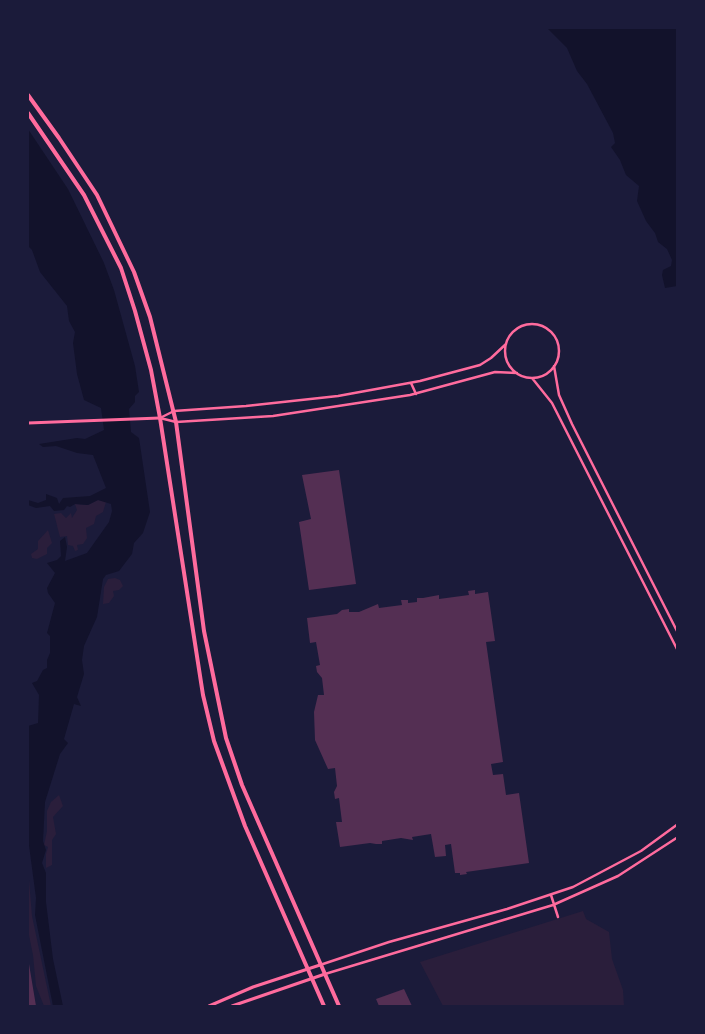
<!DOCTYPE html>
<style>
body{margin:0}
#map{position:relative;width:705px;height:1034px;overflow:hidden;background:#1b1b3a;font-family:Literata,serif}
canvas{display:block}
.frame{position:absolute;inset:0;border:29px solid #1b1b3a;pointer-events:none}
</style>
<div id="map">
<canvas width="705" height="1034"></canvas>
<div class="frame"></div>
</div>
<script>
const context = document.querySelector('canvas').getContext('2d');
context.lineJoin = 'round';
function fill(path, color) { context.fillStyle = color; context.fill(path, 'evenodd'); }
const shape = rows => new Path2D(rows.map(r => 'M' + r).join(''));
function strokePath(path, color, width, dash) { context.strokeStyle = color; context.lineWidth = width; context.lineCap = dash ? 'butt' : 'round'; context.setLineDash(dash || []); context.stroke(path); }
fill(shape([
 [98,500,106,502,103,512,96,516,94,524,86,528,87,538,83,544,77,545,78,550,75,551,73,546,68,545,67,536,60,537,54,514,61,513,66,518,71,513,72,518,77,510,75,504,88,505],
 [48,530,52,543,47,548,47,554,37,559,32,558,31,554,38,549,38,541],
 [115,578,120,580,123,586,119,590,113,591,114,596,109,603,103,604,104,587,108,579],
 [59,795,63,806,53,817,56,834,52,840,52,865,46,868,46,854,48,847,44,845,47,831,47,811,51,802],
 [28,868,32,916,51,1006,44,1006,36,986,33,955,28,930],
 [583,911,586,919,609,932,612,959,623,990,624,1006,443,1006,420,962]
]), '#2a1e3b');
fill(shape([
 [547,28,677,28,677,286,665,288,662,275,663,270,671,266,672,260,667,249,658,242,655,233,646,221,637,201,639,186,626,175,620,160,611,147,615,143,613,133,587,84,577,71,567,48],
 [28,129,68,189,104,263,114,290,135,366,139,392,135,396,135,402,129,409,131,432,139,438,150,512,143,533,134,543,132,554,119,571,106,575,103,579,97,617,84,646,82,660,84,674,77,697,81,706,74,704,64,739,68,743,60,754,45,802,43,841,46,850,42,863,46,873,46,902,53,959,63,1006,53,1006,35,915,36,898,28,838,28,726,38,723,39,695,32,683,37,681,43,670,47,668,47,660,50,653,50,636,47,633,55,603,48,593,47,588,55,573,47,563,57,560,61,556,60,541,65,537,67,547,65,561,87,553,109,522,112,511,111,504,98,500,88,505,75,504,70,507,67,506,64,510,54,511,50,506,36,508,28,505,28,500,38,503,46,500,46,494,57,498,59,504,63,498,90,496,106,488,93,455,77,453,56,446,43,447,39,444,77,438,85,439,104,430,101,408,84,400,77,374,73,343,75,332,69,321,67,306,40,272,32,250,28,246]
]), '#12122b');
fill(shape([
 [339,470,356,584,309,590,299,522,311,519,302,475],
 [475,590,475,594,488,592,495,641,486,642,503,762,491,764,493,775,503,774,506,795,519,793,529,863,466,872,467,874,460,875,460,873,455,873,451,844,445,845,446,856,435,857,431,834,412,837,413,840,401,838,382,841,382,844,376,844,370,843,340,847,336,822,342,822,339,798,335,799,334,792,337,786,335,768,328,769,315,740,314,712,318,695,324,695,322,678,317,672,316,666,320,665,316,642,310,643,307,618,337,614,342,610,349,609,349,612,359,612,378,604,379,608,402,605,401,600,408,600,408,603,417,602,417,598,423,598,439,595,439,599,469,595,468,591],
 [29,964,36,1006,28,1006],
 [404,989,412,1006,379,1006,376,999]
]), '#542f53');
strokePath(shape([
 '505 351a27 27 0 1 1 54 0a27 27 0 1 1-54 0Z',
 [554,366,559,395,572,424,678,633],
 [532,378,552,403,678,651],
 [411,383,416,394],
 [160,418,176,422,273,416,410,395,495,372,517,373],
 [160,418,174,411,246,406,338,396,420,381,480,365,491,358,506,344],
 [551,895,558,917],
 [320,965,389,942,507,909,573,887,641,851,678,824],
 [325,974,553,905,618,876,678,837]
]), '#ff6b9d', 2.5);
strokePath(shape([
 [209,1006,253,987,320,965],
 [232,1006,325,974]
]), '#ff6b9d', 3);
strokePath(shape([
 [28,423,160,418]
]), '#ff6b9d', 3);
strokePath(shape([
 [28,95,59,138,97,195,134,272,150,317,176,422,204,631,226,738,242,785,339,1006],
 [28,113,84,195,121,268,135,311,151,370,160,418,203,695,214,741,245,826,324,1006]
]), '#ff6b9d', 4);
</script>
